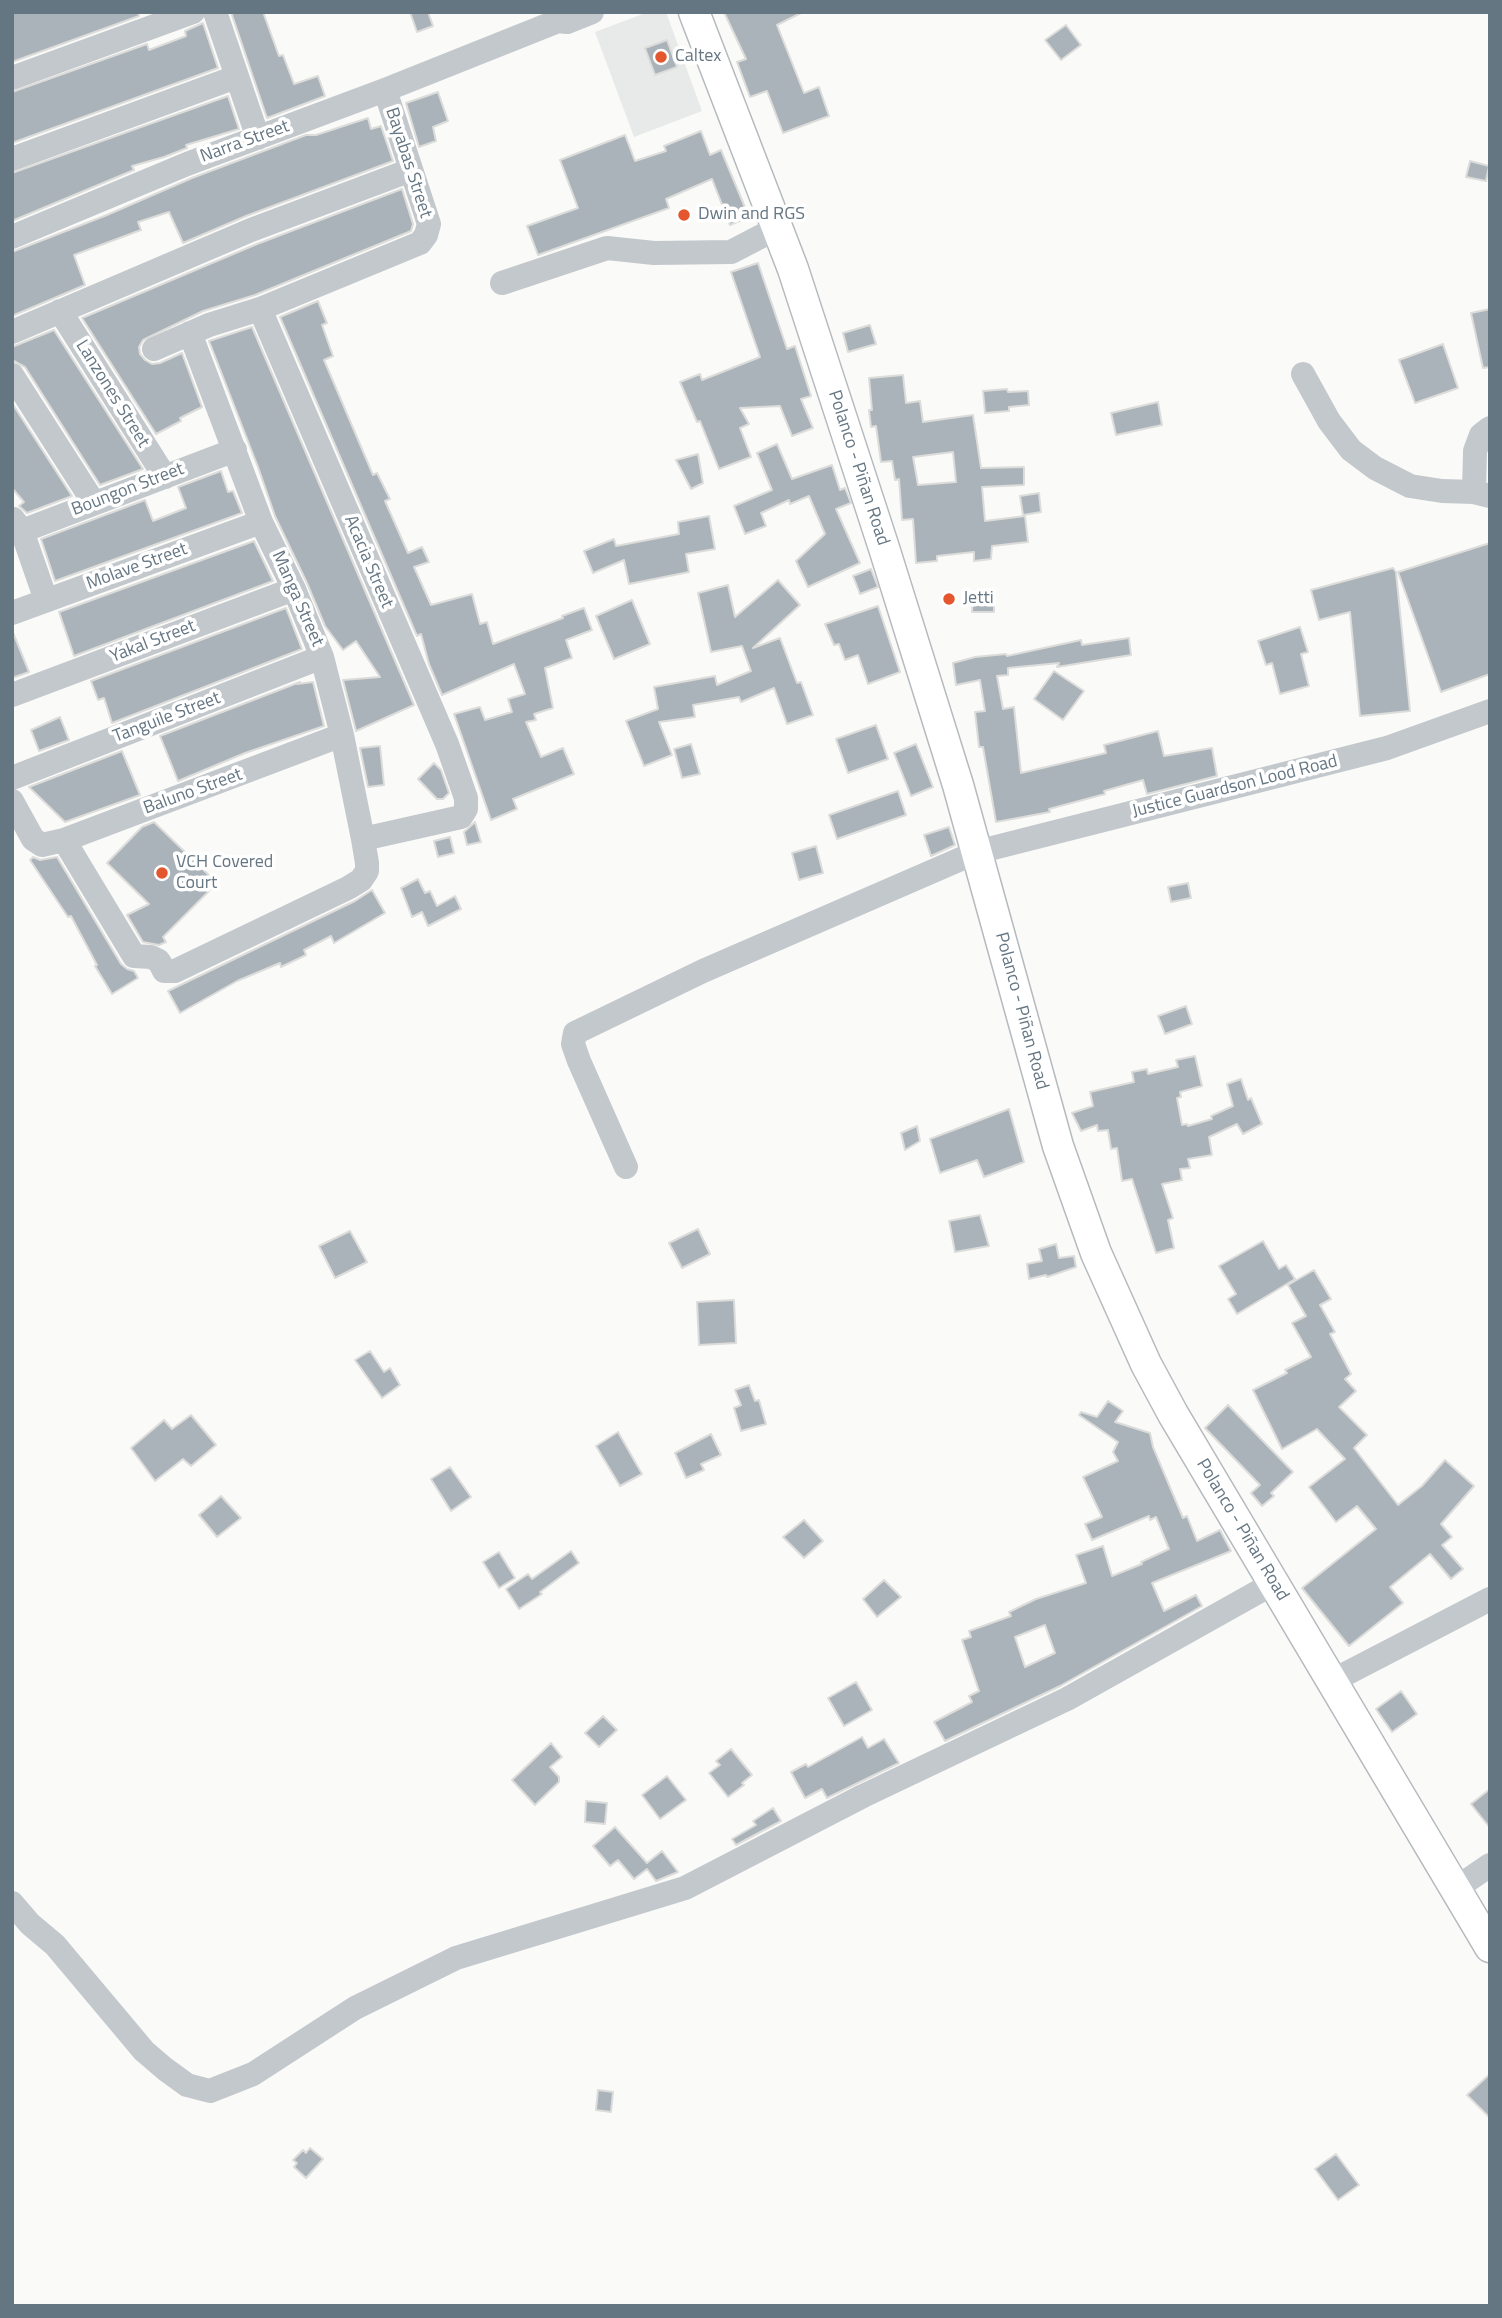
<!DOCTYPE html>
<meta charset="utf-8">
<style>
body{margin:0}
#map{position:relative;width:1502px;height:2318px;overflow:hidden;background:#fafaf8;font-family:"Titillium Web",sans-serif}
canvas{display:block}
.frame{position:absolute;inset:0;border:14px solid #657683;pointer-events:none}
</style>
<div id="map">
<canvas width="1502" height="2318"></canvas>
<div class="frame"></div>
</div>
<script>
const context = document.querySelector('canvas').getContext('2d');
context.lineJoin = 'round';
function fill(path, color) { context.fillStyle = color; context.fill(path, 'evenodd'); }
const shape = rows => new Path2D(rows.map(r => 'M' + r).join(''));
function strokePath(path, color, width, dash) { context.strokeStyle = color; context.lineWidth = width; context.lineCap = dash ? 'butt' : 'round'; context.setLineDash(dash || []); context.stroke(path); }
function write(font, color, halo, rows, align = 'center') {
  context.font = font + ' "Titillium Web",sans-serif'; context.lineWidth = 7; context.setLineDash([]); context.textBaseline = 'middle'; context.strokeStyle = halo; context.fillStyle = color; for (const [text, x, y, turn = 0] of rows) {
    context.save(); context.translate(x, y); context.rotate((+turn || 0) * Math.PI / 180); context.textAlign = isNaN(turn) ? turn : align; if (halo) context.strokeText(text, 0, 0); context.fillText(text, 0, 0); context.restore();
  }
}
fill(shape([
 [648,12,666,12,702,111,634,137,595,32]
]), '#e8e9e9');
const building = shape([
 [12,12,138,12,139,16,12,62,12,12],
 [231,12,263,12,279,56,283,55,294,84,318,76,325,96,267,118,231,12],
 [410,12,428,12,433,26,417,32,410,12],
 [724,12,803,12,777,25,804,93,819,87,829,116,783,133,767,91,750,97,737,62,746,59,724,12],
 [203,23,218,68,12,143,12,92,147,44,149,50,186,36,185,31,203,23],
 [1066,25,1081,45,1061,60,1045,40,1066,25],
 [667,40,677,67,655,75,645,48,667,40],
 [438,92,448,121,433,127,436,141,419,147,406,103,438,92],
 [228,96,239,129,186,145,187,148,164,157,132,166,134,170,12,221,12,173,228,96],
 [368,118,371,129,381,126,393,161,246,216,183,243,169,212,138,222,141,230,74,255,85,285,12,316,12,252,107,215,192,178,306,135,316,135,368,118],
 [701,131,710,155,721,150,749,217,730,225,712,179,666,199,669,208,538,255,527,226,578,208,560,160,625,135,635,161,666,151,664,146,701,131],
 [1470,161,1489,166,1486,181,1466,177,1470,161],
 [402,189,413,224,411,231,255,295,203,311,143,340,139,347,140,354,145,360,152,364,160,363,182,353,202,407,180,418,181,421,156,434,82,318,257,244,402,189],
 [758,263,787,349,795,346,811,396,801,399,813,428,792,436,780,406,740,408,749,424,740,428,751,457,719,469,700,421,697,422,680,382,700,374,702,380,760,357,731,272,758,263],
 [318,301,327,323,322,325,333,356,324,360,330,374,373,475,377,473,390,499,385,501,408,553,422,547,429,562,414,567,431,605,472,594,480,624,487,622,493,644,563,618,562,616,584,608,592,630,566,640,572,658,545,668,553,708,534,714,536,720,526,722,541,757,563,748,574,774,513,799,517,809,491,820,454,714,480,707,485,720,512,712,508,699,525,694,514,664,442,695,429,664,421,634,417,636,280,317,318,301],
 [1490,309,1490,367,1483,368,1471,313,1490,309],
 [870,325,876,344,848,352,843,333,870,325],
 [252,327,414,705,356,731,343,680,380,677,356,641,343,650,325,626,307,583,275,516,258,467,209,341,252,327],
 [54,330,143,469,100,485,25,367,12,360,12,347,54,330],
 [1443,344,1458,388,1415,403,1399,360,1443,344],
 [903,375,906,403,920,401,923,422,973,415,981,468,1024,467,1024,485,982,487,985,521,1025,516,1028,542,992,546,991,559,974,561,974,552,937,556,937,561,916,563,913,519,902,520,899,479,895,480,892,461,881,462,876,426,871,427,869,410,872,410,869,378,903,375],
 [953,452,956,482,918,485,913,457,953,452],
 [1007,389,1008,392,1028,391,1029,405,1009,407,1009,411,985,413,983,391,1007,389],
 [1158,402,1162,425,1116,435,1111,413,1158,402],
 [12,403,72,496,27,513,19,506,24,502,12,488,12,403],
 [777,444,792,479,832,465,840,490,845,488,851,503,836,509,860,563,808,587,796,561,825,534,809,496,790,504,789,500,761,513,766,526,745,534,734,506,772,490,757,453,777,444],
 [698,454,703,483,691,489,676,460,698,454],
 [221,471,228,492,233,491,242,513,55,581,41,539,145,500,153,521,186,508,178,487,221,471],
 [1039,493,1041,512,1023,515,1020,496,1039,493],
 [709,516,715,549,686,554,689,572,629,584,624,560,593,573,584,551,614,539,616,546,679,534,678,522,709,516],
 [254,541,273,581,74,656,59,612,254,541],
 [1490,543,1490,674,1441,692,1398,572,1490,543],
 [1393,568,1396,572,1410,711,1360,716,1350,612,1319,620,1311,590,1393,568],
 [871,569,878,587,860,594,853,576,871,569],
 [778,580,800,605,753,648,780,638,797,683,801,682,813,715,787,724,774,688,741,702,739,697,693,705,695,717,659,722,672,755,644,766,626,721,658,709,654,687,715,676,717,685,751,671,742,646,711,652,698,593,728,585,735,617,778,580],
 [973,596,994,596,994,612,972,612,973,596],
 [632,600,650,644,614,659,596,616,632,600],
 [878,606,900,672,868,684,858,655,845,660,839,644,834,645,825,624,878,606],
 [286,608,302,649,112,723,104,698,98,700,91,681,286,608],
 [1300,627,1308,652,1301,654,1309,686,1280,694,1272,663,1266,665,1258,641,1300,627],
 [12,630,29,672,12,678,12,630],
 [1129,638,1131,655,1057,667,1059,663,1008,668,1008,675,997,676,1003,709,1014,707,1021,773,1106,753,1104,745,1158,731,1164,756,1212,748,1217,776,1147,794,1143,780,1104,791,1105,794,1049,809,1050,812,996,822,983,747,979,747,975,712,985,711,980,680,956,685,953,663,975,657,1006,654,1007,656,1081,640,1082,645,1129,638],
 [1054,671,1084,691,1063,720,1034,699,1054,671],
 [300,682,297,684,313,682,324,726,245,753,178,781,160,736,300,682],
 [60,717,69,740,39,751,31,730,60,717],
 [876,725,888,759,848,773,836,739,876,725],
 [691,744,700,774,682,778,674,749,691,744],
 [916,744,933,787,911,796,894,753,916,744],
 [380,746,384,785,368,787,360,748,380,746],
 [122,751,140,795,65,822,29,787,122,751],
 [434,763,441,770,449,793,443,799,437,799,418,779,434,763],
 [898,791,906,815,837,839,829,815,898,791],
 [154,822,217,883,163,937,166,942,159,945,143,942,127,915,149,904,107,863,142,827,154,822],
 [475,822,481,842,467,845,464,832,475,822],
 [949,827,955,845,931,856,924,835,949,827],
 [450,837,454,853,438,857,434,841,450,837],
 [816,846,823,873,799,880,792,853,816,846],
 [33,857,40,860,57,857,121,964,127,969,134,971,138,978,112,994,95,966,97,965,71,916,68,917,30,860,33,857],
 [418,879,425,893,430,891,437,906,455,896,461,909,428,926,422,912,412,917,401,888,418,879],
 [1188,883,1191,898,1171,902,1168,887,1188,883],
 [372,890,385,913,334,943,331,936,304,950,306,955,281,967,280,963,237,981,180,1013,168,991,355,901,372,890],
 [1186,1006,1192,1024,1165,1034,1158,1016,1186,1006],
 [1195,1056,1202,1086,1180,1092,1181,1097,1177,1098,1182,1125,1187,1124,1188,1126,1212,1119,1211,1116,1233,1106,1227,1084,1241,1079,1248,1100,1251,1098,1262,1124,1243,1134,1237,1124,1209,1137,1212,1155,1188,1159,1190,1168,1180,1169,1182,1180,1162,1184,1173,1218,1168,1220,1174,1248,1156,1253,1132,1179,1122,1181,1117,1148,1111,1149,1108,1130,1098,1131,1097,1125,1081,1131,1072,1113,1093,1106,1090,1092,1134,1082,1132,1072,1147,1069,1148,1074,1178,1067,1176,1060,1195,1056],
 [1009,1109,1024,1162,984,1177,977,1160,940,1173,930,1139,1009,1109],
 [917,1126,920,1141,905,1150,901,1133,917,1126],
 [980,1215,989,1246,955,1252,949,1221,980,1215],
 [698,1229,710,1254,682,1268,669,1243,698,1229],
 [350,1231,367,1262,335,1278,319,1246,350,1231],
 [1263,1241,1279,1269,1286,1265,1295,1279,1237,1314,1228,1299,1236,1294,1219,1266,1263,1241],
 [1056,1244,1059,1258,1074,1256,1076,1267,1047,1277,1046,1275,1029,1279,1027,1264,1042,1261,1039,1249,1056,1244],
 [1314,1270,1331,1299,1320,1305,1335,1332,1330,1334,1351,1374,1345,1379,1356,1391,1339,1407,1367,1435,1354,1448,1398,1505,1422,1486,1445,1460,1474,1486,1441,1524,1452,1537,1442,1545,1463,1569,1451,1579,1430,1554,1390,1587,1403,1603,1349,1646,1302,1588,1376,1529,1357,1506,1336,1522,1309,1487,1345,1459,1317,1429,1282,1449,1253,1390,1287,1373,1285,1370,1311,1357,1292,1323,1306,1316,1288,1285,1314,1270],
 [734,1300,736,1343,699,1345,697,1302,734,1300],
 [370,1351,384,1372,390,1368,400,1385,382,1398,355,1360,370,1351],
 [749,1385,755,1401,759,1400,766,1424,741,1431,734,1408,741,1405,735,1390,749,1385],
 [1108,1401,1123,1411,1115,1422,1150,1433,1153,1447,1183,1518,1187,1516,1197,1541,1220,1530,1231,1551,1152,1583,1164,1611,1196,1595,1202,1606,1060,1686,945,1741,934,1722,972,1702,969,1696,979,1691,962,1640,971,1637,969,1631,1011,1616,1009,1612,1036,1599,1086,1583,1076,1555,1103,1546,1112,1576,1142,1564,1141,1562,1169,1549,1156,1517,1150,1520,1149,1516,1092,1540,1085,1524,1102,1517,1083,1477,1118,1461,1113,1452,1118,1442,1079,1415,1081,1412,1097,1417,1108,1401],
 [1045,1625,1055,1653,1025,1667,1015,1637,1045,1625],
 [1228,1405,1293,1472,1271,1493,1274,1496,1262,1506,1251,1493,1260,1485,1205,1428,1228,1405],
 [191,1415,216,1445,191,1466,183,1459,155,1481,131,1448,164,1420,172,1429,191,1415],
 [618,1432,642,1474,620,1486,596,1446,618,1432],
 [711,1434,721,1455,701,1464,704,1470,686,1478,675,1453,711,1434],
 [450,1467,471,1497,451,1511,431,1479,450,1467],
 [221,1496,241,1518,217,1537,199,1515,221,1496],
 [804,1520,823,1541,804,1558,783,1537,804,1520],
 [571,1551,579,1563,540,1592,542,1594,519,1609,506,1589,528,1574,532,1579,571,1551],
 [499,1552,515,1578,499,1588,483,1562,499,1552],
 [884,1580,901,1597,877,1617,863,1599,884,1580],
 [856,1682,872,1710,844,1726,828,1698,856,1682],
 [1401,1691,1417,1714,1392,1732,1376,1709,1401,1691],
 [603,1716,617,1730,599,1747,585,1733,603,1716],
 [862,1737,868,1748,884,1739,899,1763,827,1798,822,1789,805,1798,791,1772,806,1764,808,1767,862,1737],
 [551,1743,562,1757,550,1767,559,1777,559,1782,535,1805,512,1780,551,1743],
 [731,1749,752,1775,742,1783,744,1785,728,1797,709,1773,720,1765,716,1761,731,1749],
 [667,1776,686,1800,660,1819,642,1795,667,1776],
 [1490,1789,1490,1828,1471,1804,1490,1789],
 [586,1801,607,1803,605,1824,585,1822,586,1801],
 [773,1808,781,1821,736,1845,732,1839,756,1825,753,1821,773,1808],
 [615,1827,647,1863,662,1851,678,1872,656,1881,647,1869,634,1879,618,1860,610,1866,593,1846,615,1827],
 [1490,2074,1490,2118,1467,2095,1490,2074],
 [598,2090,613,2092,611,2112,596,2110,598,2090],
 [310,2148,323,2159,306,2178,294,2167,297,2163,293,2160,303,2150,306,2153,310,2148],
 [1336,2154,1359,2185,1338,2200,1315,2169,1336,2154]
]);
fill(building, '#aab3b9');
strokePath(building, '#dcdcda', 2);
const major = shape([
 [694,12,793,269,884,548,958,785,1058,1146,1096,1253,1146,1364,1173,1414,1490,1947]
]);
strokePath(major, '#b5babe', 33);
strokePath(shape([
 [215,12,258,138],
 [12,78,193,12],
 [12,159,236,77],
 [12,237,187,164,385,90,558,21,567,22,592,12],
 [502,283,607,248,654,253,731,252,777,228],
 [260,309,447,744,466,798,466,809,461,817,363,839],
 [60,311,165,477],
 [12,332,251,230,411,170],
 [154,349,209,325,260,309,420,243,426,235,429,224,385,90],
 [1303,374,1329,421,1351,450,1375,468,1410,486,1442,491,1474,492,1490,496],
 [12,375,94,503],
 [1474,492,1475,451,1481,435,1490,428],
 [13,519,22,531,46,600],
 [22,531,235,450],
 [12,613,261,522],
 [12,695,294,589],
 [12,778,322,657],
 [12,801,33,839,42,845,64,840,342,735],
 [64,840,134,956,151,957,159,961,164,971,175,971,348,888,361,880,367,871,367,863,363,839,342,735,322,657,294,589,261,522,190,333],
 [626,1167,579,1061,573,1044,575,1033,703,971,977,852,1387,748,1490,711],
 [1332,1681,1490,1599],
 [1455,1889,1490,1865],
 [12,1903,30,1924,55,1945,144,2051,165,2069,187,2085,210,2091,253,2074,355,2008,456,1958,685,1888,863,1796,1067,1699,1274,1583]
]), '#c3c8cc', 24);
strokePath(major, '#fff', 30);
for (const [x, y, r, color] of [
 [661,57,7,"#e4572e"],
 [684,215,7,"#e4572e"],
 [949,599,7,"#e4572e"],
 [162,873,7,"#e4572e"]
]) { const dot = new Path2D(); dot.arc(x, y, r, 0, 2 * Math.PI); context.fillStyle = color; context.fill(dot); strokePath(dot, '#fff', 2.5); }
write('18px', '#657683', '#fff', [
 ["Caltex",675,57],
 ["Dwin and RGS",698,215],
 ["Jetti",963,599],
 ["VCH Covered",176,863],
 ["Court",176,884]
], 'left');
write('18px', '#657683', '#fff', [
 ["Narra Street",245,142,-20],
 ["Bayabas Street",408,163,72],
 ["Lanzones Street",112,394,58],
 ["Polanco - Piñan Road",858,468,72],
 ["Boungon Street",128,490,-21],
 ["Acacia Street",368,562,67],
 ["Molave Street",137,567,-20],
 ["Manga Street",297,599,66],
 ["Yakal Street",153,642,-21],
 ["Tanguile Street",167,718,-21],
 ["Justice Guardson Lood Road",1235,787,-14],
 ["Baluno Street",193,792,-20],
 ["Polanco - Piñan Road",1021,1011,75],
 ["Polanco - Piñan Road",1242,1530,59]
]);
</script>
